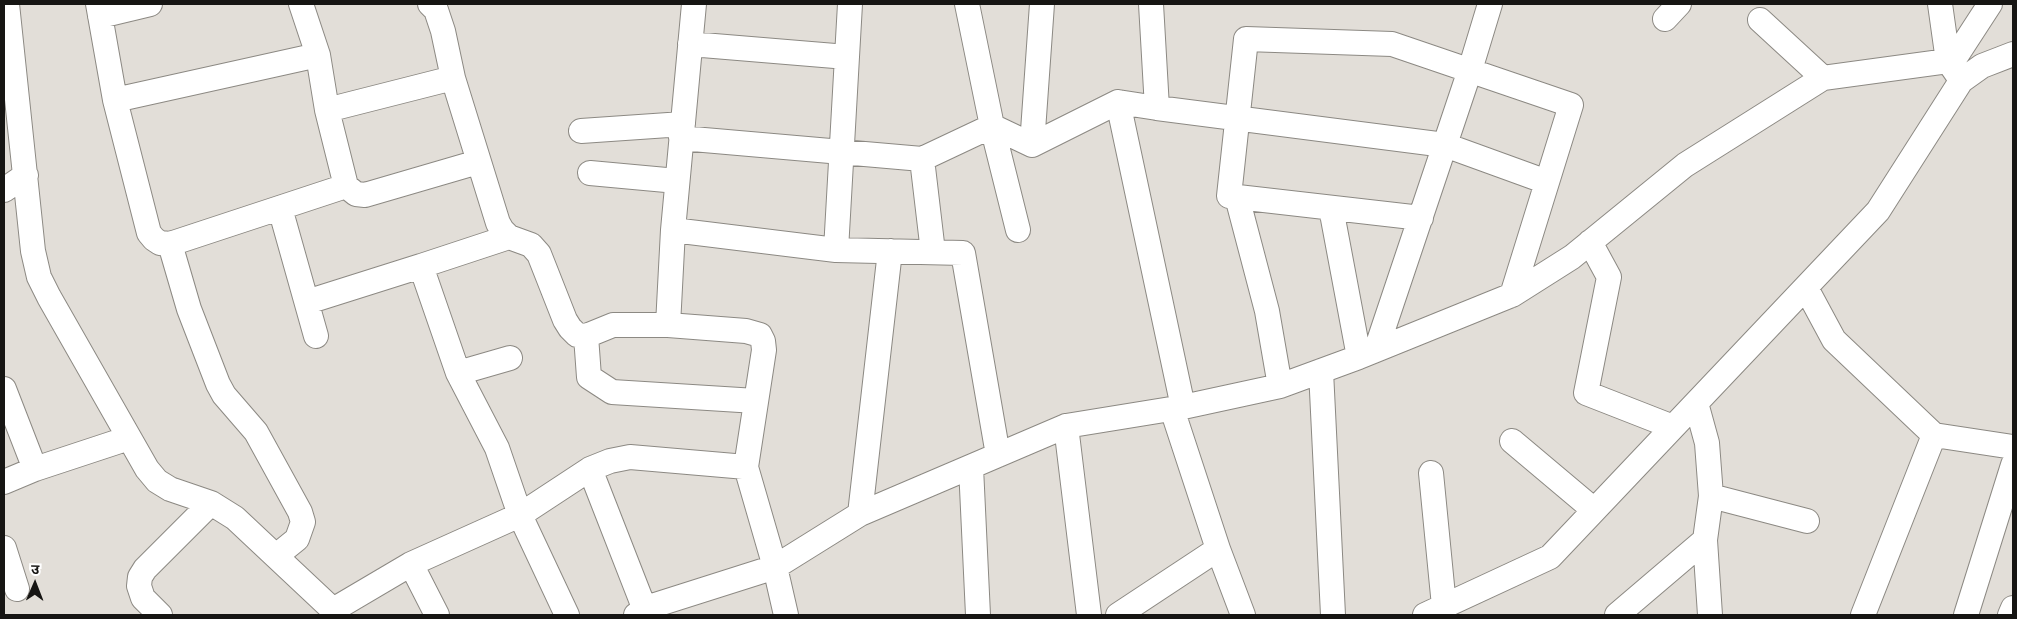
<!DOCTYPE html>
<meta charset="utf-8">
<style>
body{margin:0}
#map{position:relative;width:2017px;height:619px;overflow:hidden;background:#e2ded8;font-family:"Archivo Narrow","Noto Sans Devanagari",sans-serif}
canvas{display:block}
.frame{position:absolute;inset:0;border:5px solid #161513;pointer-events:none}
.north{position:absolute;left:10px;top:559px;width:50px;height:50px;-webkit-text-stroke:4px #fff;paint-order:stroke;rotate:1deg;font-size:14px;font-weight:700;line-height:20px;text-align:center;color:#161513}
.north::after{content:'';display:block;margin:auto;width:18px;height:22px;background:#161513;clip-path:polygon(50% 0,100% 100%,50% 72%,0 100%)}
</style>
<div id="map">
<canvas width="2017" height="619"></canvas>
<div class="frame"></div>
<div class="north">उ</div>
</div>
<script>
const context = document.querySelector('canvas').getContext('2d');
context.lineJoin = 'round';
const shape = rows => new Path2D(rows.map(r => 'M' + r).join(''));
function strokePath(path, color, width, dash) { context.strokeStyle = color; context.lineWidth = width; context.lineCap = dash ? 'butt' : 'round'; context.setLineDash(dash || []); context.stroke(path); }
const minor = shape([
 [7,4,33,251,39,277,49,297,147,469,157,481,170,489,211,503,235,518,333,610,411,564,520,515,590,469,610,461,630,457,746,467],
 [98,4,115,100,318,55],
 [301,4,318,55,327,110,346,186,356,194,365,195,478,162],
 [430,4,436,10,443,31,453,78,498,223,502,230,509,237,531,245,539,254,565,320,570,328,577,335,586,336,613,325,668,325,746,331,760,335,763,341,764,350,746,467,775,567,786,615],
 [694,4,673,230,836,250,963,253,998,455],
 [1151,4,1157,108,1118,102,1183,407],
 [1940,4,1948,61,1957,74],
 [100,16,150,4],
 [1665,19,1679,4],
 [1760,20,1823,78],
 [690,44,847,57],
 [1951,64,1990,4],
 [115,100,149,233,154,239,160,243,170,244,346,186],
 [1157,108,1445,145,1547,182],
 [327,110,453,78],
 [581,131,683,124],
 [681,138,922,159,933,252],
 [1032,145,1042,4],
 [922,159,992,126,967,4],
 [590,173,677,181],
 [4,190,26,175],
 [1237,197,1267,311,1280,386],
 [280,208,316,336],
 [1331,208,1359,357],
 [1421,218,1229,196,1246,39,1392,44,1571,105,1512,295],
 [1018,230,992,126,1032,145,1118,102],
 [509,237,421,266,458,373,497,448,520,515,567,615],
 [1590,242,1609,277,1586,393,1673,427],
 [170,244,189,309,218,384,224,395,256,432,300,512,303,522,297,539,276,556],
 [836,250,850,4],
 [1806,288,1834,340,1934,435,1863,615],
 [307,302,421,266],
 [668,325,673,230],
 [586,336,589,377,612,392,756,401],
 [1376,350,1470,70,1490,4],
 [1321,371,1333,615],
 [458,373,510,358],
 [4,389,35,469],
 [1172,409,1218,549],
 [1066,426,1089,615],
 [1934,435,2013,447],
 [1512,441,1594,510],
 [971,467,978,615],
 [590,469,647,615],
 [1431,473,1444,606],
 [4,482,35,469,129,438],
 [1711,496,1807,521],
 [860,514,890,251],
 [1705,540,1710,615],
 [4,548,17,589],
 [411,564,437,615],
 [160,615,143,598,139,586,140,577,145,569,211,503],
 [636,615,646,608,775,567,860,514,1066,426,1183,407,1280,386,1359,357,1512,295,1572,257,1685,165,1823,78,1948,61],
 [1118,615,1218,549,1243,615],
 [1425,615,1550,557,1878,211,1961,81,1982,66,2013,54],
 [1617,615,1705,540,1711,496,1707,443,1696,403],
 [1966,615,2013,465],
 [2010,615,2013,608]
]);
strokePath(minor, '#8c8983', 26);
strokePath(minor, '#fff', 24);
</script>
